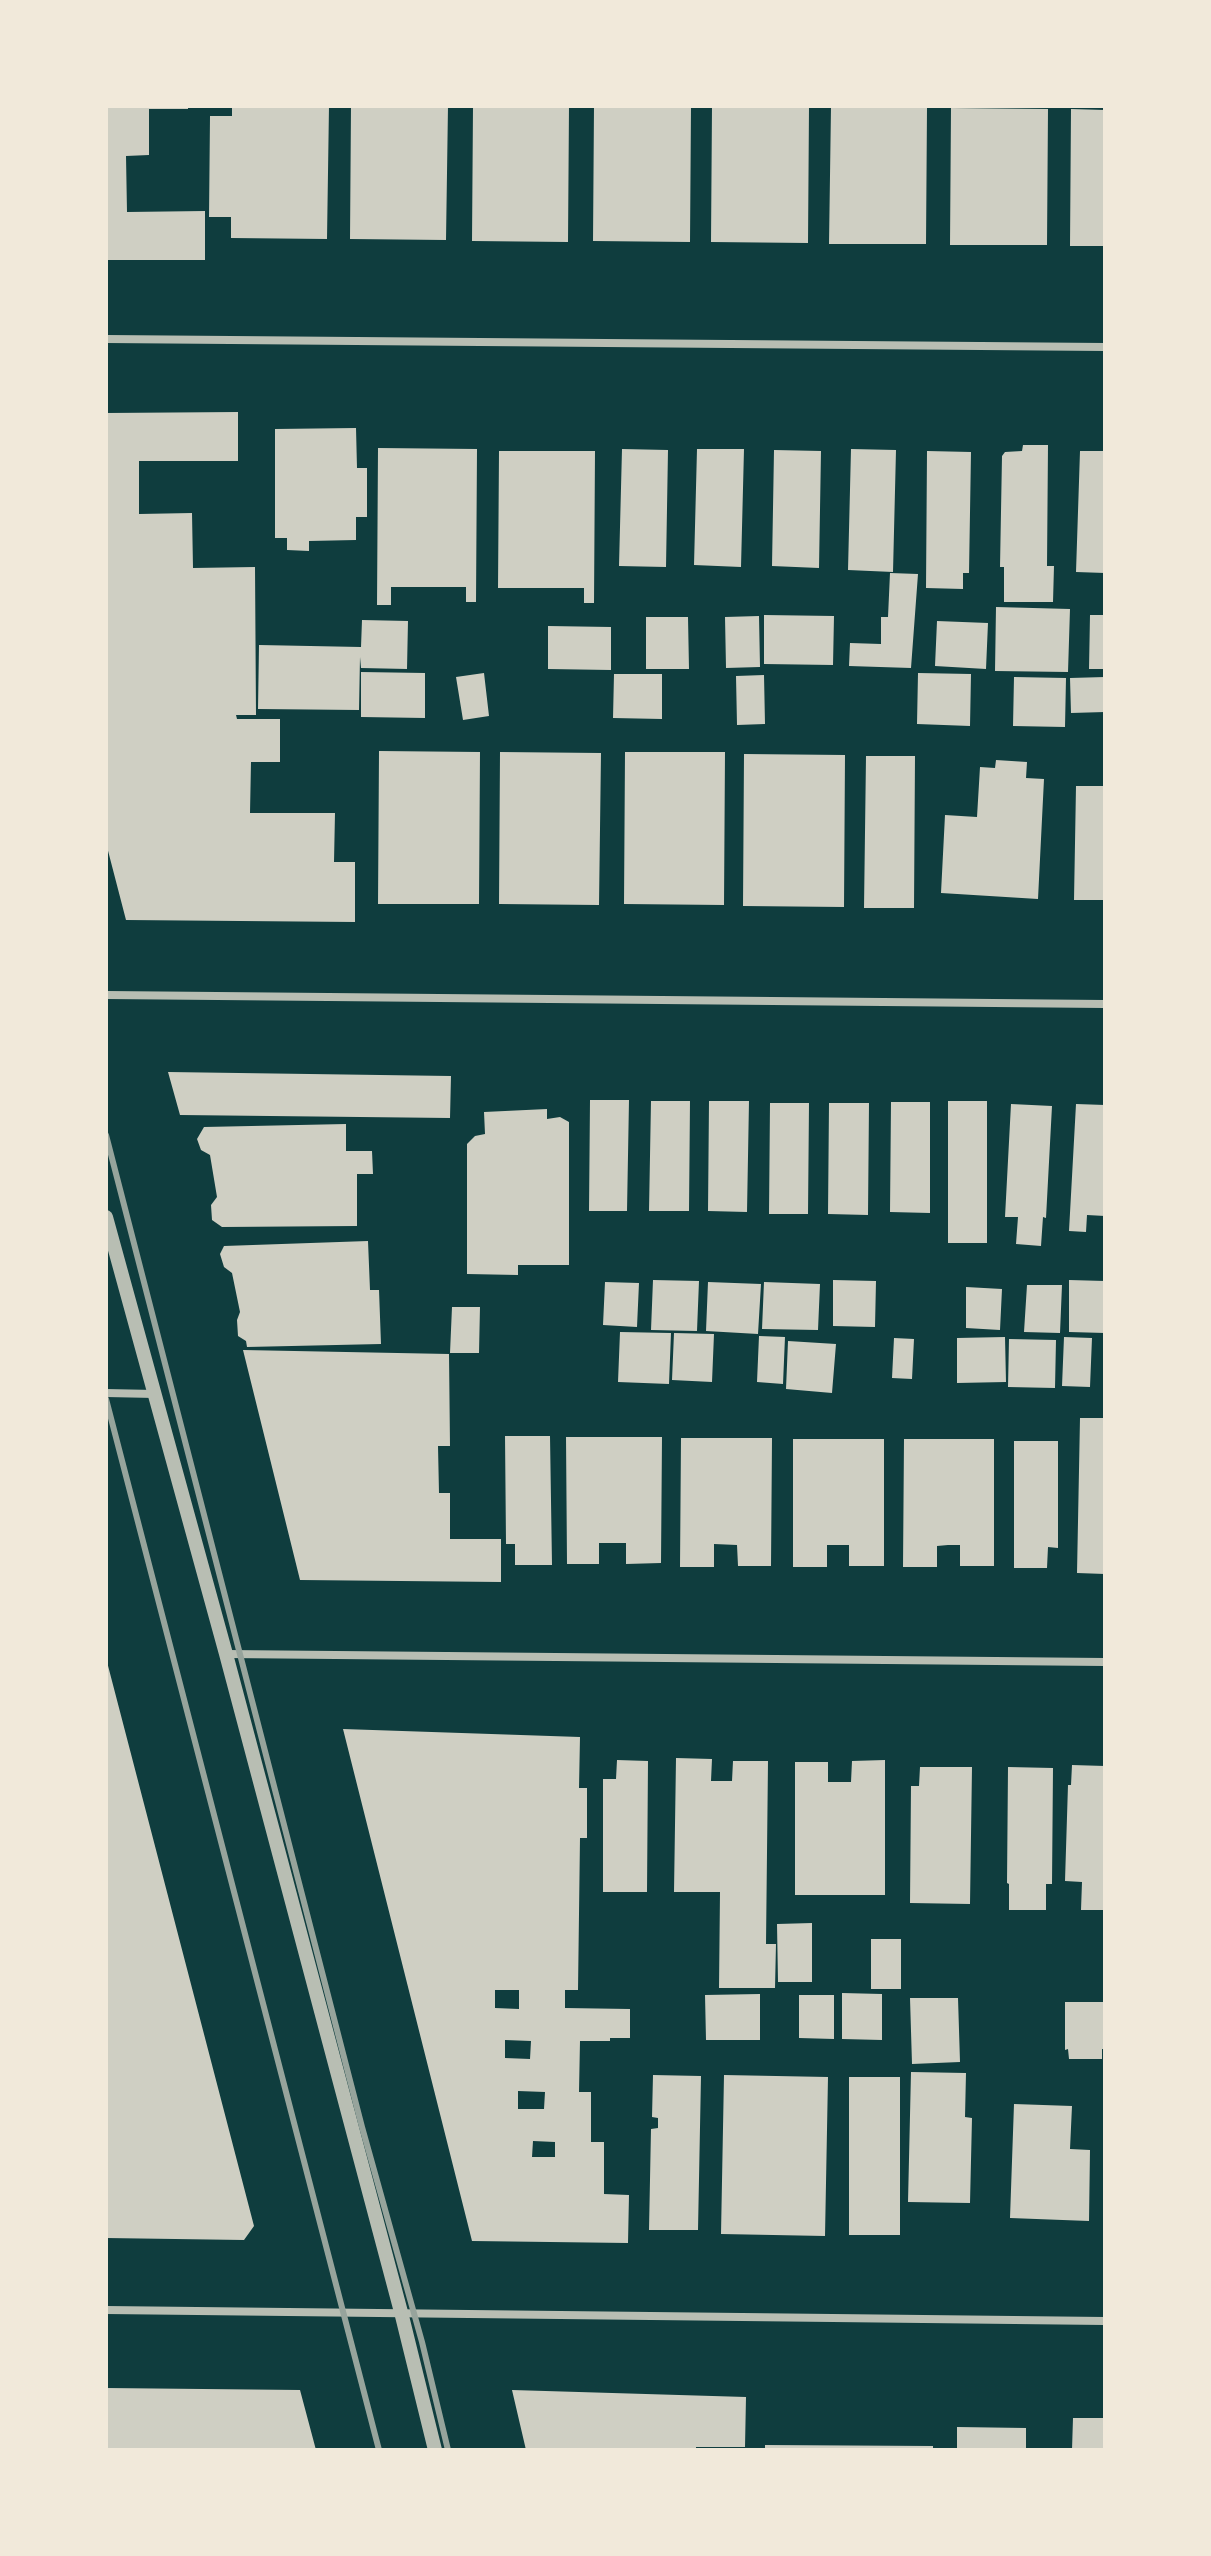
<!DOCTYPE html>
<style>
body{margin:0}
#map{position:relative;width:1211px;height:2556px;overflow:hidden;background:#0f3d3e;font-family:"Playfair Display",serif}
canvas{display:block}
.frame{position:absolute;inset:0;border:108px solid #f1e9da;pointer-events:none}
</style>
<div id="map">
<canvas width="1211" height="2556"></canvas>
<div class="frame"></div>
</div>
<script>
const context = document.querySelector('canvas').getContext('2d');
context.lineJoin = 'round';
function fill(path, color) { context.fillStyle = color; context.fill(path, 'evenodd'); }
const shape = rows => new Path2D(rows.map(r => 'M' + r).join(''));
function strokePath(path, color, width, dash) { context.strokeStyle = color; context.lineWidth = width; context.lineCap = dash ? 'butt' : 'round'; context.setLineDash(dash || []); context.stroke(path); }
fill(shape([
 [106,106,188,106,188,109,149,109,149,155,126,156,127,212,205,211,205,260,106,260],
 [232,106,329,106,327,239,231,238,231,217,209,217,210,116,232,116],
 [351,106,448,106,446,240,350,239],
 [473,106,569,106,568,242,472,241],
 [594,106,691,106,690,242,593,241],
 [712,106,809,107,808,243,711,242],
 [831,107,927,108,926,244,829,244],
 [951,108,1048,109,1047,245,950,245],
 [1071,109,1105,110,1105,246,1070,246],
 [238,412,238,461,139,461,139,514,192,513,193,568,255,567,256,715,236,715,237,719,280,719,280,762,251,762,250,813,335,813,334,862,355,862,355,922,126,920,106,843,106,413],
 [356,428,357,468,367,468,367,517,356,517,356,540,309,541,309,551,287,550,287,538,275,538,275,429],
 [1023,445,1048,445,1047,566,1054,566,1053,602,1004,602,1004,567,1000,567,1002,456,1005,452,1022,451],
 [378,448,477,449,476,602,466,602,466,587,391,587,391,605,377,605],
 [622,449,668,450,666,567,619,566],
 [697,449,744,449,741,567,694,565],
 [851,449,896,450,893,572,848,570],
 [774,450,821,451,819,568,772,566],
 [499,451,595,451,594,603,584,603,584,588,498,588],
 [927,451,971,452,969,573,963,573,963,589,926,588],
 [1080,451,1105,451,1105,573,1076,572],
 [890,573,918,574,911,668,849,666,850,643,881,644,881,617,888,617],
 [996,607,1070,609,1068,672,995,671],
 [764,615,834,616,833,665,764,664],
 [1090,615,1105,615,1105,669,1089,669],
 [759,616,760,667,726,668,725,617],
 [646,617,688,617,689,669,646,669],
 [362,620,408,621,407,669,361,668,360,657,359,710,258,709,259,645,361,647],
 [937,621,988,623,986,669,935,666],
 [548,626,611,627,611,670,548,669],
 [361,672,425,673,425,718,361,717],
 [484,673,489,716,463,720,456,677],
 [918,673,971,674,970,726,917,724],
 [614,674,662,674,662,719,613,718],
 [764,675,765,724,737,725,736,676],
 [1014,677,1066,678,1065,727,1013,726],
 [1105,677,1105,712,1071,713,1070,678],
 [379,751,480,752,479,904,378,904],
 [500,752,601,753,599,905,499,904],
 [625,752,725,752,724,905,624,904],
 [744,754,845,755,844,907,743,906],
 [866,756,915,756,914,908,864,908],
 [996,760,1027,762,1026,778,1044,779,1038,899,941,893,945,815,977,817,980,767,995,768],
 [1076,786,1105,786,1105,900,1074,900],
 [168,1072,451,1076,450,1118,180,1115],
 [590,1100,629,1100,627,1211,589,1211],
 [651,1101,690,1101,689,1211,649,1211],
 [709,1101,749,1101,747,1212,708,1211],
 [948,1101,987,1101,987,1243,948,1243],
 [891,1102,930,1102,930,1213,890,1212],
 [770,1103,809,1103,808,1214,769,1214],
 [829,1103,869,1103,868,1215,828,1214],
 [1011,1104,1052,1106,1046,1218,1043,1217,1041,1246,1016,1244,1018,1217,1005,1217],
 [1076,1104,1105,1105,1105,1216,1087,1215,1086,1232,1069,1231],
 [547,1109,547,1119,560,1117,569,1122,569,1265,518,1265,518,1275,467,1274,467,1144,475,1136,485,1134,484,1112],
 [346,1124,346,1151,372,1151,373,1174,357,1174,357,1226,222,1227,212,1220,211,1205,217,1197,210,1155,201,1150,197,1139,204,1127],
 [368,1241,370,1290,379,1290,381,1344,247,1347,246,1341,238,1336,237,1320,240,1312,232,1273,224,1267,220,1254,224,1246],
 [653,1280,699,1281,697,1331,651,1330],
 [833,1280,876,1281,875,1327,833,1326],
 [1069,1280,1105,1281,1105,1333,1069,1332],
 [605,1282,639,1283,637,1327,603,1325],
 [708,1282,761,1284,758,1334,706,1331],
 [764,1282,820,1284,818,1330,762,1329],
 [1027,1285,1062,1285,1060,1333,1024,1332],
 [966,1287,1002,1289,1000,1330,966,1328],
 [452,1307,480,1307,479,1353,450,1353],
 [620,1332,671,1333,669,1384,618,1382],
 [674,1333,714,1334,712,1382,672,1380],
 [759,1336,785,1337,783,1384,757,1382],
 [1005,1337,1006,1382,957,1383,957,1338],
 [1064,1337,1092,1338,1090,1387,1062,1386],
 [894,1338,914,1339,912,1379,892,1378],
 [1009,1339,1056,1340,1055,1388,1008,1387],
 [788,1341,836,1344,832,1393,786,1389],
 [243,1350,449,1354,450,1446,438,1446,439,1493,450,1493,450,1539,501,1539,501,1582,300,1580],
 [1080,1418,1105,1418,1105,1574,1077,1573],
 [505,1436,550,1436,552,1565,515,1565,515,1544,506,1544],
 [566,1437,662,1437,661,1563,626,1564,626,1543,599,1543,599,1564,567,1564],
 [681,1438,772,1438,771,1566,738,1566,737,1545,714,1544,714,1567,680,1567],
 [793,1439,884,1439,884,1566,849,1566,849,1545,827,1545,827,1567,793,1567],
 [904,1439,994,1439,994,1566,960,1566,960,1545,948,1545,937,1546,937,1567,903,1567],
 [1014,1441,1058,1441,1058,1548,1048,1547,1047,1568,1014,1568],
 [106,1658,254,2226,244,2240,106,2238],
 [343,1729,580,1737,579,1788,587,1788,587,1838,580,1838,578,1990,565,1990,565,2008,630,2009,630,2038,610,2038,610,2041,580,2041,579,2092,591,2092,591,2142,604,2142,604,2194,629,2195,628,2243,472,2241],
 [495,1990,519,1990,519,2009,495,2008],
 [505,2040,531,2041,530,2059,505,2058],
 [518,2091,545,2092,544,2109,518,2109],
 [533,2141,555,2142,555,2157,532,2157],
 [676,1758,712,1759,711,1781,732,1781,733,1761,768,1761,766,1944,776,1944,775,1988,719,1988,720,1892,674,1892],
 [617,1760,648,1761,647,1892,603,1892,603,1779,616,1779],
 [885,1760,885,1895,795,1895,795,1762,828,1762,828,1782,851,1782,852,1761],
 [1072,1765,1105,1766,1105,1910,1081,1910,1082,1882,1065,1881,1068,1785,1071,1785],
 [920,1767,972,1767,970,1904,910,1903,911,1786,919,1786],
 [1008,1767,1053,1768,1052,1884,1046,1884,1046,1910,1009,1910,1009,1884,1007,1883],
 [812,1923,812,1982,778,1982,777,1924],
 [871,1939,901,1939,901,1989,871,1989],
 [842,1993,882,1994,882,2040,842,2039],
 [760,1994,760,2040,706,2040,705,1995],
 [799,1995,834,1995,834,2039,799,2038],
 [910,1998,958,1998,960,2062,912,2064],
 [1065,2002,1105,2002,1105,2049,1102,2049,1102,2059,1069,2059,1068,2049,1065,2050],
 [911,2072,966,2073,965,2117,972,2118,970,2203,908,2202],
 [653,2075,701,2076,698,2230,649,2230,651,2129,658,2128,658,2118,652,2117],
 [724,2075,828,2077,825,2236,721,2234],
 [849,2077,900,2077,900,2235,849,2235],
 [1014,2104,1072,2106,1070,2149,1090,2150,1089,2221,1010,2218],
 [106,2388,300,2390,316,2450,106,2450],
 [512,2390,746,2397,745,2447,696,2447,696,2450,526,2450],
 [1073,2418,1105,2418,1105,2450,1072,2450],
 [957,2427,1026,2428,1026,2450,957,2450],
 [765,2445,933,2446,933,2450,765,2450]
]), '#cfcfc3');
strokePath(shape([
 [106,339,1105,347],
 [106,995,1105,1004],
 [106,1393,155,1394],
 [226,1654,1105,1662],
 [106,2310,1105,2321]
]), '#b8beb3', 8);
strokePath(shape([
 [106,1217,226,1654,401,2312,435,2450]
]), '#b8beb3', 14);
strokePath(shape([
 [106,1135,362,2127,422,2342,448,2450],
 [106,1399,379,2450]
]), '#97a49c', 6);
</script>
